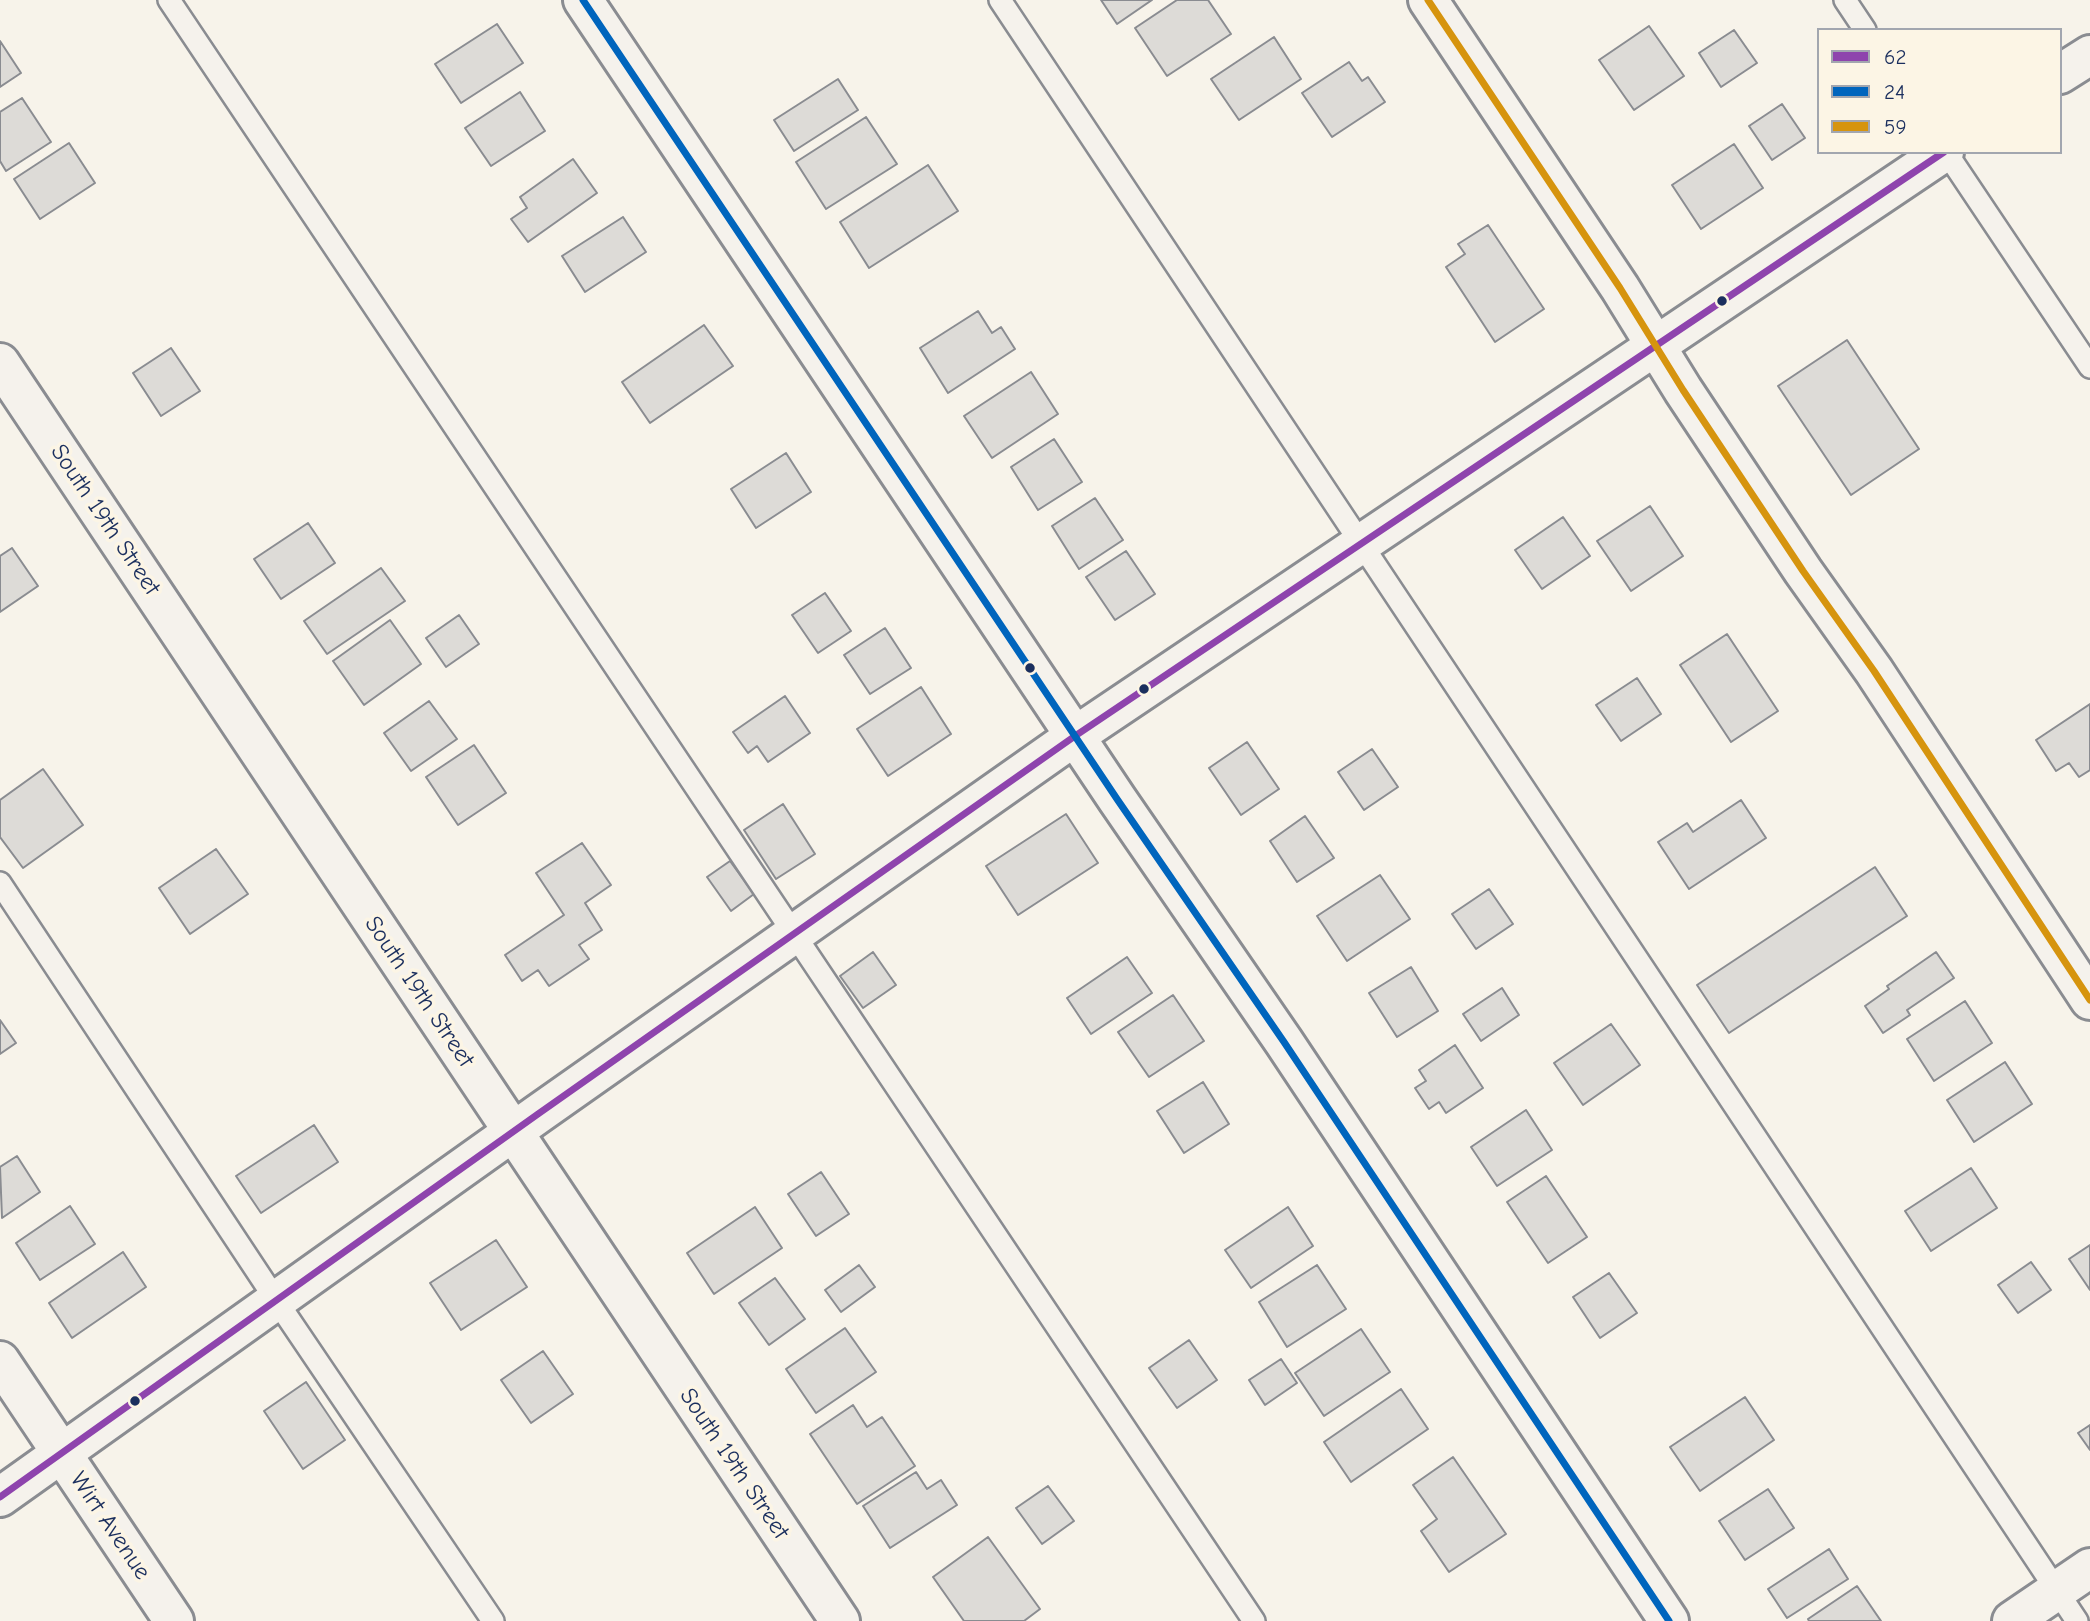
<!DOCTYPE html>
<style>
body{margin:0}
#map{position:relative;width:2090px;height:1621px;overflow:hidden;background:#f7f3ea;font-family:"Comic Neue",sans-serif}
canvas{display:block}
.legend{position:absolute;left:1817px;top:28px;width:245px;height:126px;box-sizing:border-box;background:#fcf5e5;border:2px solid #a2a6af;margin:0;padding:9px 12px;list-style:none;font-size:21px;color:#1b2f5e}
.legend li{display:flex;align-items:center;gap:14px;height:35px}
.legend b{width:35px;border:2px solid #a2a6af}
</style>
<div id="map">
<canvas width="2090" height="1621"></canvas>
<ul class="legend">
<li><b style="height:9px;background:#8e44ad"></b>62</li>
<li><b style="height:9px;background:#0065bd"></b>24</li>
<li><b style="height:9px;background:#d6940e"></b>59</li>
</ul>
</div>
<script>
const context = document.querySelector('canvas').getContext('2d');
context.lineJoin = 'round';
function fill(path, color) { context.fillStyle = color; context.fill(path, 'evenodd'); }
const shape = rows => new Path2D(rows.map(r => 'M' + r).join(''));
function strokePath(path, color, width, dash) { context.strokeStyle = color; context.lineWidth = width; context.lineCap = dash ? 'butt' : 'round'; context.setLineDash(dash || []); context.stroke(path); }
function write(font, color, halo, rows, align = 'center') {
  context.font = font + ' "Comic Neue",sans-serif'; context.lineWidth = 7; context.setLineDash([]); context.textBaseline = 'middle'; context.strokeStyle = halo; context.fillStyle = color; for (const [text, x, y, turn = 0] of rows) {
    context.save(); context.translate(x, y); context.rotate((+turn || 0) * Math.PI / 180); context.textAlign = isNaN(turn) ? turn : align; if (halo) context.strokeText(text, 0, 0); context.fillText(text, 0, 0); context.restore();
  }
}
const building = shape([
 [1101,0,1152,0,1117,24,1101,0],
 [1177,0,1208,0,1231,34,1167,76,1135,28,1177,0],
 [497,24,523,63,461,103,435,64,497,24],
 [1649,26,1684,76,1634,110,1599,60,1649,26],
 [1734,30,1757,63,1721,87,1699,53,1734,30],
 [1274,37,1301,79,1239,120,1211,79,1274,37],
 [0,41,21,73,0,87,0,41],
 [1349,62,1362,81,1368,77,1385,102,1332,137,1302,93,1349,62],
 [838,79,858,110,794,151,774,120,838,79],
 [520,92,545,131,491,166,465,128,520,92],
 [22,98,51,142,6,171,0,161,0,112,22,98],
 [1782,104,1805,138,1772,160,1749,126,1782,104],
 [866,117,897,164,826,209,796,162,866,117],
 [69,143,95,183,40,219,14,179,69,143],
 [1734,144,1763,188,1701,229,1672,185,1734,144],
 [573,159,597,193,528,242,511,219,527,208,520,197,573,159],
 [928,165,958,211,869,268,840,222,928,165],
 [623,217,646,252,585,292,562,256,623,217],
 [1488,225,1544,309,1495,342,1446,267,1465,254,1458,244,1488,225],
 [978,311,992,333,1001,327,1015,349,948,393,920,348,978,311],
 [704,325,733,366,650,423,622,382,704,325],
 [1847,340,1919,449,1851,495,1778,386,1847,340],
 [171,348,200,391,161,416,133,373,171,348],
 [1031,372,1058,414,992,458,964,416,1031,372],
 [1054,439,1082,482,1038,510,1011,467,1054,439],
 [786,453,811,492,756,528,731,489,786,453],
 [1095,498,1123,540,1079,569,1052,526,1095,498],
 [1650,506,1683,556,1631,591,1597,541,1650,506],
 [1563,517,1590,556,1542,589,1515,550,1563,517],
 [308,523,335,563,281,599,254,559,308,523],
 [12,548,38,586,0,612,0,556,12,548],
 [1126,551,1155,594,1115,620,1086,577,1126,551],
 [381,568,405,601,327,654,304,621,381,568],
 [825,593,851,631,818,653,792,615,825,593],
 [459,615,479,644,446,667,426,638,459,615],
 [390,620,421,664,364,705,333,661,390,620],
 [885,628,911,668,870,694,844,655,885,628],
 [1727,634,1778,711,1731,742,1680,665,1727,634],
 [1637,678,1661,714,1621,741,1596,705,1637,678],
 [921,687,951,734,888,776,857,729,921,687],
 [785,696,810,733,768,762,757,746,748,753,733,732,785,696],
 [429,701,457,739,411,771,384,733,429,701],
 [2090,704,2090,770,2079,777,2069,763,2056,771,2036,740,2090,704],
 [1247,742,1279,789,1241,815,1209,768,1247,742],
 [474,745,506,793,458,825,426,777,474,745],
 [1372,749,1398,787,1364,810,1338,772,1372,749],
 [43,769,83,825,23,868,0,837,0,800,43,769],
 [1741,800,1766,838,1689,889,1658,842,1687,823,1693,832,1741,800],
 [783,804,815,854,776,879,744,830,783,804],
 [1066,814,1098,863,1018,915,986,866,1066,814],
 [1305,816,1334,858,1297,882,1270,841,1305,816],
 [582,843,611,885,585,903,602,930,579,945,589,959,549,986,538,970,522,981,505,955,564,915,536,873,582,843],
 [216,849,248,894,190,934,159,888,216,849],
 [730,861,754,894,731,911,707,877,730,861],
 [1875,867,1907,916,1729,1033,1697,985,1875,867],
 [1380,875,1410,919,1347,961,1317,916,1380,875],
 [1489,889,1513,924,1476,949,1452,914,1489,889],
 [873,952,896,985,863,1008,840,976,873,952],
 [1936,952,1954,978,1907,1010,1910,1015,1883,1033,1865,1006,1889,989,1887,986,1936,952],
 [1127,957,1152,993,1091,1034,1067,998,1127,957],
 [1411,967,1438,1011,1397,1037,1369,993,1411,967],
 [1502,988,1519,1015,1481,1041,1463,1014,1502,988],
 [1173,995,1204,1041,1149,1077,1118,1032,1173,995],
 [1965,1001,1992,1043,1934,1081,1907,1039,1965,1001],
 [0,1020,16,1043,0,1054,0,1020],
 [1611,1024,1640,1065,1583,1105,1554,1063,1611,1024],
 [1455,1045,1483,1088,1446,1113,1439,1102,1429,1109,1415,1088,1426,1081,1419,1070,1455,1045],
 [2005,1062,2032,1104,1974,1142,1947,1100,2005,1062],
 [1203,1082,1229,1124,1184,1153,1157,1111,1203,1082],
 [1526,1110,1552,1150,1497,1186,1471,1147,1526,1110],
 [314,1125,338,1162,261,1213,236,1176,314,1125],
 [17,1156,40,1192,2,1218,0,1167,17,1156],
 [1971,1168,1997,1208,1931,1251,1905,1211,1971,1168],
 [821,1172,849,1214,816,1236,788,1194,821,1172],
 [1546,1176,1587,1237,1548,1263,1507,1202,1546,1176],
 [70,1206,95,1244,40,1280,16,1243,70,1206],
 [755,1207,782,1248,714,1294,687,1253,755,1207],
 [1288,1207,1313,1246,1251,1288,1225,1250,1288,1207],
 [496,1240,527,1287,461,1330,430,1283,496,1240],
 [2090,1245,2090,1290,2069,1259,2090,1245],
 [123,1252,146,1287,72,1338,49,1303,123,1252],
 [2031,1262,2051,1290,2018,1313,1998,1285,2031,1262],
 [859,1265,875,1287,841,1312,825,1290,859,1265],
 [1317,1265,1346,1309,1287,1347,1259,1302,1317,1265],
 [1609,1273,1637,1313,1600,1338,1573,1297,1609,1273],
 [775,1278,805,1319,769,1345,739,1303,775,1278],
 [845,1328,876,1372,816,1413,786,1369,845,1328],
 [1361,1329,1390,1372,1324,1416,1295,1373,1361,1329],
 [1189,1340,1217,1380,1177,1408,1149,1368,1189,1340],
 [543,1351,573,1394,531,1423,501,1380,543,1351],
 [1281,1359,1297,1383,1265,1405,1249,1380,1281,1359],
 [306,1382,345,1440,303,1469,264,1411,306,1382],
 [1401,1389,1428,1429,1351,1482,1324,1442,1401,1389],
 [1745,1397,1774,1440,1700,1491,1670,1447,1745,1397],
 [853,1405,867,1427,882,1417,915,1466,857,1504,810,1434,853,1405],
 [2090,1425,2090,1450,2078,1433,2090,1425],
 [1453,1457,1506,1534,1449,1572,1421,1531,1437,1519,1413,1485,1453,1457],
 [916,1472,927,1489,941,1480,957,1505,890,1548,863,1506,916,1472],
 [1048,1486,1074,1521,1042,1544,1016,1508,1048,1486],
 [1768,1489,1794,1528,1745,1560,1719,1521,1768,1489],
 [988,1537,1040,1609,1024,1621,964,1621,933,1577,988,1537],
 [1829,1549,1848,1579,1787,1618,1768,1589,1829,1549],
 [1857,1586,1881,1621,1809,1621,1808,1619,1857,1586]
]);
fill(building, '#dddbd7');
strokePath(building, '#8a8c91', 2);
const lane = shape([
 [169,0,1254,1621],
 [1000,0,2077,1621],
 [1845,0,1865,30],
 [1946,152,2090,367],
 [0,883,276,1300,493,1621]
]);
const street = shape([
 [1428,0,1620,288,1683,390,1803,571,1874,671,2090,1000],
 [0,363,840,1621],
 [0,1361,174,1621],
 [2012,1621,2090,1568]
]);
const secondary = shape([
 [583,0,1117,799,1284,1042,1669,1621],
 [2060,74,2090,55],
 [0,1497,538,1114,1075,736,1944,152]
]);
strokePath(lane, '#8a8c91', 26);
strokePath(street, '#8a8c91', 44);
strokePath(secondary, '#8a8c91', 44);
strokePath(lane, '#f5f2ec', 21);
strokePath(street, '#f5f2ec', 38);
strokePath(secondary, '#f5f2ec', 38);
strokePath(shape([
 [0,1497,538,1114,1075,736,1944,152]
]), '#8e44ad', 7);
strokePath(shape([
 [583,0,1117,799,1284,1042,1669,1621]
]), '#0065bd', 7);
strokePath(shape([
 [1428,0,1620,288,1683,390,1803,571,1874,671,2090,1000]
]), '#d6940e', 7);
for (const [x, y, r, color] of [
 [1722,301,6,"#1b2f5e"],
 [1030,668,6,"#1b2f5e"],
 [1144,689,6,"#1b2f5e"],
 [135,1401,6,"#1b2f5e"]
]) { const dot = new Path2D(); dot.arc(x, y, r, 0, 2 * Math.PI); context.fillStyle = color; context.fill(dot); strokePath(dot, '#fcf5e5', 2.5); }
write('24px', '#1b2f5e', '#fcf5e5', [
 ["South 19th Street",105,520,56],
 ["South 19th Street",419,992,56],
 ["South 19th Street",734,1464,56],
 ["Wirt Avenue",110,1526,56]
]);
</script>
